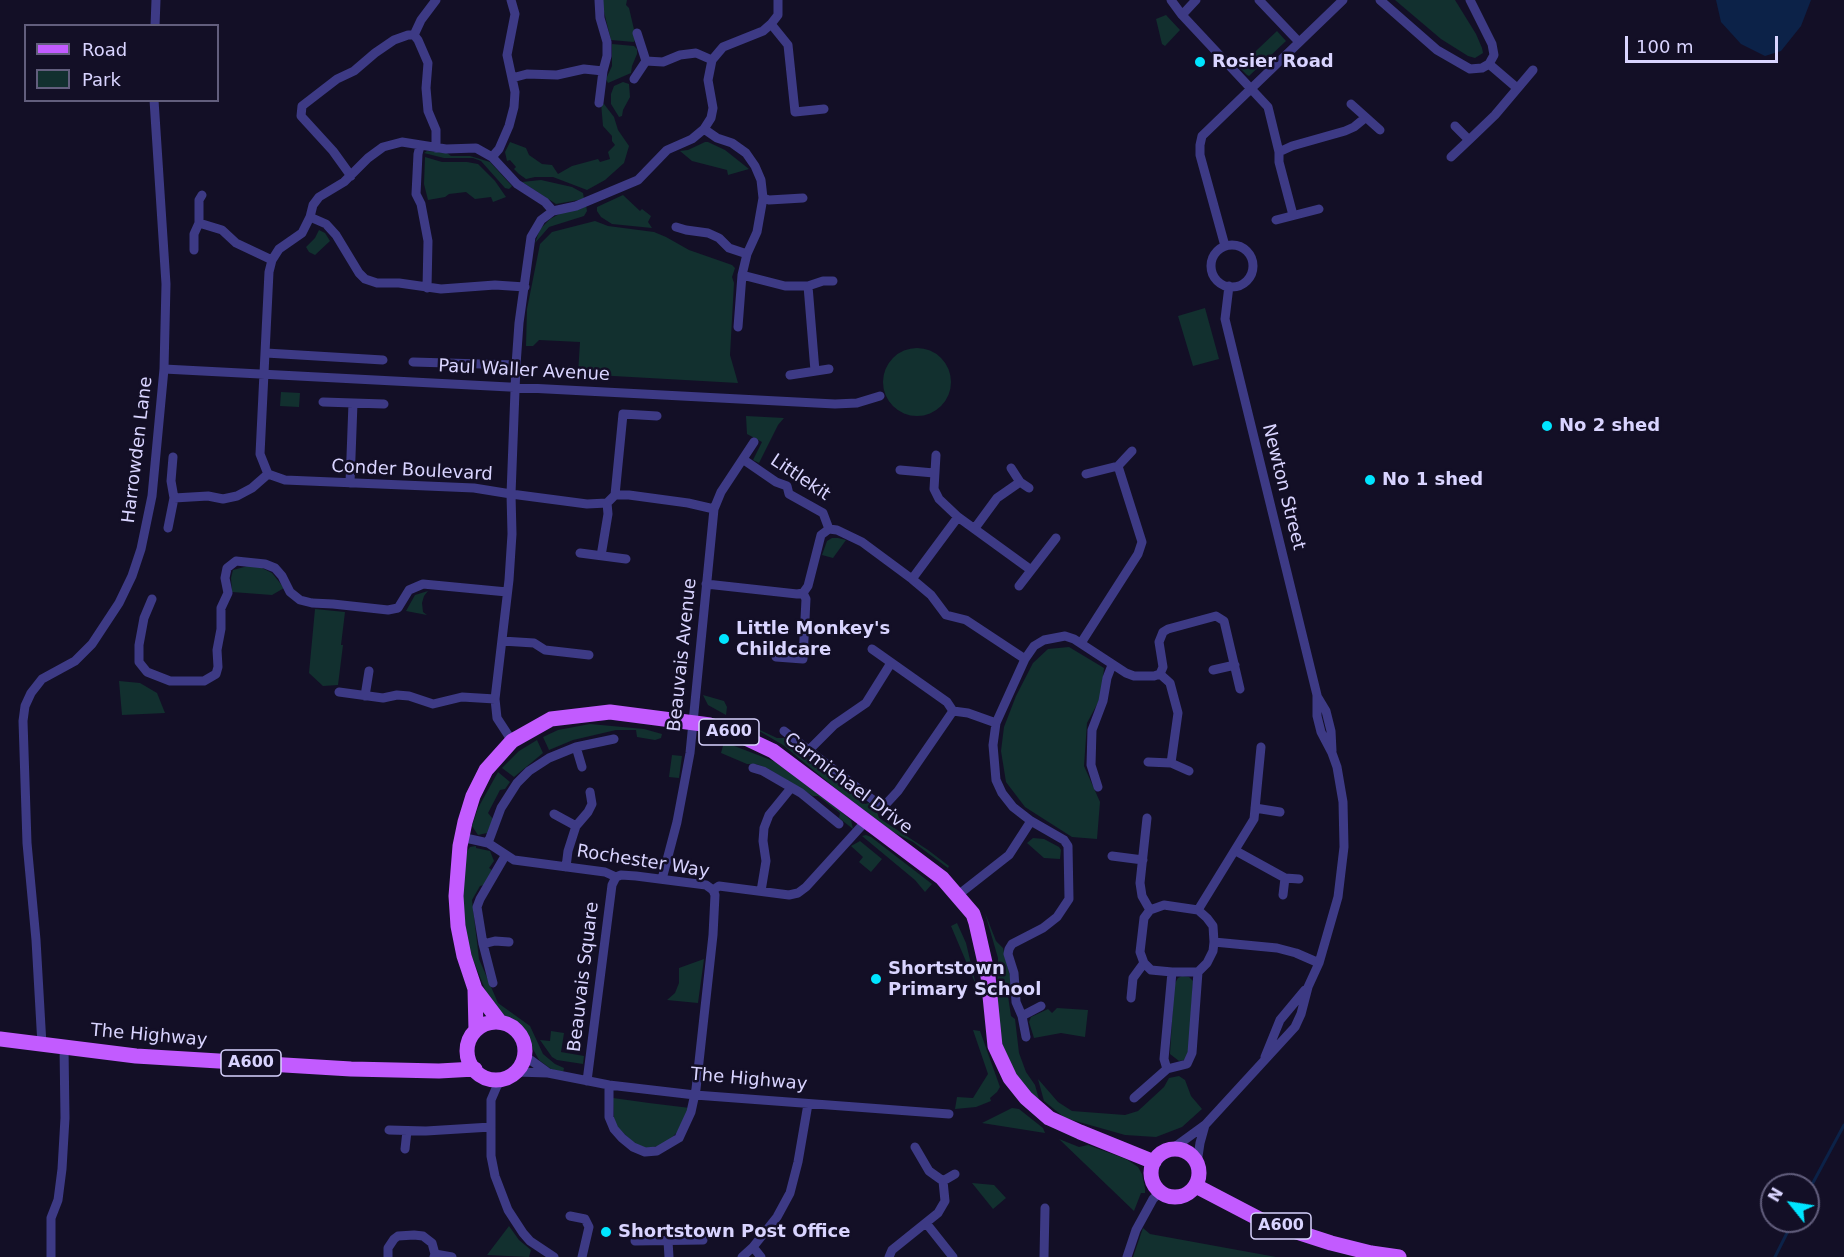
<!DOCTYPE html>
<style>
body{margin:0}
#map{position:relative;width:1844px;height:1257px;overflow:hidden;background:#130f26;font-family:"DejaVu Sans",sans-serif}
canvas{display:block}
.legend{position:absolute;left:24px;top:24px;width:195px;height:78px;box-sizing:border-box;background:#130f26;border:2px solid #625e7d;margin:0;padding:8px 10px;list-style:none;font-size:18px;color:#d9d4ff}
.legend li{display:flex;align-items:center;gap:12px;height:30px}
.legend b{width:30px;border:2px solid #625e7d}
.north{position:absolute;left:1760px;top:1173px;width:60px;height:60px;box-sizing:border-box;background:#130f26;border:2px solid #625e7d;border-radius:50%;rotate:300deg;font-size:16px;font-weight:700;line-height:24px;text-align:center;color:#d9d4ff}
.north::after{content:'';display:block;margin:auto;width:21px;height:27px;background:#00e5ff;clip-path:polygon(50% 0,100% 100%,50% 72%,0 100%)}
.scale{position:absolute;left:1625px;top:36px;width:153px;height:27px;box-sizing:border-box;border:3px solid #d9d4ff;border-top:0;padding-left:8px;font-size:18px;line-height:21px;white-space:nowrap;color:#d9d4ff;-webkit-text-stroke:4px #130f26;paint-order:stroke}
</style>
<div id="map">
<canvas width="1844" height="1257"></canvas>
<ul class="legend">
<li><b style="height:8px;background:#c25bff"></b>Road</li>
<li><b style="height:16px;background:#12302f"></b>Park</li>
</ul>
<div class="north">N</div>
<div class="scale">100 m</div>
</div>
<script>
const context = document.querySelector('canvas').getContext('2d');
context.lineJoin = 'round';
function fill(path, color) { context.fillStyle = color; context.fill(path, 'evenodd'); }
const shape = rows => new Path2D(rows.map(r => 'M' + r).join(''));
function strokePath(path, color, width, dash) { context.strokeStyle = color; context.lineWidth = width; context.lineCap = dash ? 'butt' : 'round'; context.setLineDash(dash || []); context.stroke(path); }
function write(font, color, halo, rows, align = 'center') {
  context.font = font + ' "DejaVu Sans",sans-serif'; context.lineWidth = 5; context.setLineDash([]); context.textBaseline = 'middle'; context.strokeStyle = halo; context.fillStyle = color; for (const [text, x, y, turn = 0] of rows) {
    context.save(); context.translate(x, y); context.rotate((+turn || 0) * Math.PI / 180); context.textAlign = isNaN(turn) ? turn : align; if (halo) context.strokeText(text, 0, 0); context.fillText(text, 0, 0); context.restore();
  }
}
fill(shape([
 [602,0,627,0,626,5,629,8,636,38,634,42,611,40,602,4],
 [1395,0,1455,0,1476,34,1482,48,1483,53,1475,58,1468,56,1441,39],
 [1166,15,1180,30,1165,46,1162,44,1156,19],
 [1277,31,1286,41,1249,76,1247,75,1239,67],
 [612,44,634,46,637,49,637,54,632,66,631,73,608,83,606,79,612,66],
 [623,82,629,84,630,97,623,110,622,116,619,117,611,104,611,94,614,86],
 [601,103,604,104,614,117,618,130,629,146,624,163,605,180,587,190,553,177,535,177,526,179,519,174,514,169,516,167,510,160,507,161,505,152,510,142,526,148,529,155,542,164,552,165,558,174,572,166,598,159,600,162,610,159,608,152,615,145,612,141,612,136,603,126],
 [705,142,708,142,725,150,749,169,728,175,727,170,692,161,680,151,688,150],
 [427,151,447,153,451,156,470,156,490,162,512,186,509,189,505,188,481,161,473,158,444,158,424,153],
 [425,157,442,162,467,162,478,164,495,181,506,197,493,202,491,197,475,199,466,192,449,194,445,197,428,200,424,184],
 [541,180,572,187,583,193,584,199,556,204,522,182],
 [623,195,640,211,642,209,651,216,648,222,652,228,612,224,601,217,597,211,597,207],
 [586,205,587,211,584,216,549,227,535,243,540,229,550,219,563,212,580,209],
 [595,221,608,226,654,232,666,237,689,250,732,265,735,268,732,277,734,283,730,355,738,383,578,374,580,342,539,340,533,346,526,346,527,309,540,244,552,232],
 [319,230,325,233,330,241,315,255,309,252,306,247,315,238],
 [1205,308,1219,359,1193,366,1178,316],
 '883 382a34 34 0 1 1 68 0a34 34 0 1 1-68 0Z',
 [281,392,300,393,299,407,280,406],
 [746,416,784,418,778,425,759,463,753,460,762,442,747,434],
 [838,538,846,540,833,558,822,555,827,541,832,538],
 [248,566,260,567,272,573,284,588,272,595,232,592,231,578,233,570],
 [428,591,424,596,422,603,423,612,427,615,406,611,415,595],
 [315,609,345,612,341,645,343,645,338,685,323,686,309,673],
 [1069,647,1104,668,1101,697,1087,723,1084,766,1100,802,1097,839,1072,837,1025,807,1006,782,1001,751,1004,727,1016,696,1033,663,1048,649],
 [119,681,140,683,157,693,165,713,122,715],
 [703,695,724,701,727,707,726,715,708,705],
 [590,724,644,729,662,734,661,738,655,740,637,737,636,730,616,730,573,740,549,750,543,737,558,730],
 [749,725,777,738,788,738,792,740,790,745,801,753,804,751,808,753,806,757,812,762,815,759,819,761,818,766,833,779,843,778,850,784,850,790,865,804,869,803,876,809,879,818,928,850,949,866,948,868,913,842,891,831,858,807,783,745],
 [537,740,543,753,514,777,502,768,519,751],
 [724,742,776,762,805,781,851,820,853,829,839,818,840,813,818,796,813,796,767,768,756,764,747,764,721,753],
 [672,755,682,756,679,778,669,777],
 [498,772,510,782,505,789,500,790,488,813,493,819,487,833,478,835,472,826,478,808],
 [866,835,871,837,932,884,925,892,915,880,862,836],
 [1033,838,1044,839,1059,847,1061,850,1060,859,1044,858,1027,843],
 [860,841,882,859,871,872,859,862,863,857,851,846],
 [476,846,476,848,490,851,494,861,489,868,492,870,484,885,480,886,472,900,479,959,498,1003,530,1026,543,1054,555,1064,564,1068,563,1073,551,1069,539,1060,520,1026,498,1012,488,997,468,947,459,908,466,853,470,847],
 [985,913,996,941,1003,948,1010,977,1011,991,1008,996,1011,1016,1015,1019,1019,1053,1026,1072,1035,1085,1040,1103,1020,1085,1002,1049,997,1010,998,958],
 [957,923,966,943,976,985,951,926],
 [704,959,698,1003,667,1000,675,993,679,983,679,968],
 [1182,976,1189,977,1193,981,1189,1054,1184,1060,1179,1061,1170,1054,1174,985,1178,978],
 [1057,1008,1088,1010,1085,1037,1061,1033,1034,1038,1029,1022,1031,1017,1048,1009,1052,1013],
 [973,1030,980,1031,1000,1087,997,1092,990,1098,991,1101,976,1107,955,1109,957,1097,973,1098,988,1074],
 [551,1031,564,1033,561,1052,584,1056,583,1064,557,1060,552,1057,540,1040,550,1041],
 [1179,1076,1185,1080,1191,1096,1202,1109,1182,1127,1156,1137,1125,1135,1065,1118,1044,1101,1038,1079,1058,1102,1072,1111,1125,1115,1138,1111,1164,1087,1169,1078],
 [613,1098,649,1103,690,1108,680,1129,668,1142,659,1146,647,1148,635,1144,616,1126,614,1118],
 [1012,1108,1019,1109,1043,1128,1045,1133,982,1123],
 [1059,1139,1079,1147,1088,1145,1126,1159,1138,1167,1142,1174,1145,1188,1145,1193,1141,1193,1134,1211],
 [972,1183,994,1185,1006,1198,993,1209],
 [509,1226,519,1240,531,1250,529,1257,487,1255],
 [1143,1228,1150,1234,1276,1257,1133,1257]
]), '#12302f');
fill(shape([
 [1716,0,1811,0,1801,26,1781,51,1765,56,1741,44,1721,22]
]), '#0c2248');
strokePath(shape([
 [1808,1192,1844,1125],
 [1775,1257,1793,1221]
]), '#0c2248', 3);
strokePath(shape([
 [599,0,600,18,607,42,607,56,603,71,599,103],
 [1171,0,1182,15,1268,107,1279,152,1279,162,1293,215],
 [1259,0,1299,42],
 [1380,0,1437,50,1470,69,1482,68,1489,64,1494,55,1492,44,1470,0],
 [1182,15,1196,0],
 [771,24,788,45,795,112,824,109],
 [155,26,156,0],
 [414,35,421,20,436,0],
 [646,61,663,62,680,55,696,53,712,60],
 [1489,64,1517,88],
 [512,78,527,74,557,75,584,69,603,71],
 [634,79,646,61,637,33],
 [1351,104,1380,130],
 [1455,126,1469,140,1495,115,1533,70],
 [704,129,717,138,732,143,746,153,755,166,761,180,763,198,757,232,747,254,742,275,738,327],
 [420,146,418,154,416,194,421,204,428,241,427,288],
 [1279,152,1292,146,1345,131,1354,127,1365,118],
 [492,157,499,149,509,126,514,107,515,92,507,55,515,14,511,0],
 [1451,157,1469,140],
 [351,176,333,151,301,116,302,106,337,79,354,71,375,53,394,40,408,35,414,35,418,40,428,63,426,88,428,111,436,130,436,148],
 [763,198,769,200,803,198],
 [310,217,326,224,336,235,359,273,365,279,377,283,399,283,441,289,495,285,525,287],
 [1276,220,1319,209],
 [199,223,222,230,236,243,272,260],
 [676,227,686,230,708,233,719,238,729,248,747,254],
 '1211 266a21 21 0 1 1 42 0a21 21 0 1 1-42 0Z',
 [1225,246,1200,155,1200,145,1202,136,1343,0],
 [194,250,194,234,199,223,199,200,202,195],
 [742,275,785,286,808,286,823,281,833,281],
 [808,286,815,371],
 [266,353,383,360],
 [413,362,516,365],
 [164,369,835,404,857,403,880,396],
 [790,375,829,369],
 [323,402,384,404],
 [936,455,934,489,939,499,958,517,1031,570],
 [744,460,776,482,787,486,789,494,823,513,829,529],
 [1011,468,1020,482,1029,488],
 [900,470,934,473],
 [268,474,260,454,269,272,272,260,279,249,302,233,310,217,313,205,319,197,344,182,368,158,383,147,402,142,446,149,476,148,492,157,517,184,545,202,553,211],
 [268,474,285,480,474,488,511,494,512,534,509,580,495,699,497,718,512,741],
 [1086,474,1118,466,1132,451],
 [350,483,353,403],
 [615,495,623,414,657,416],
 [174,498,208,496,223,499,237,496,252,488,268,474],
 [714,509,688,503,629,495,615,495,607,503,587,504,511,494,516,365,519,323,531,237,541,220,553,211,576,206,638,180,667,150,692,139,704,129,711,118,713,108,708,80,712,60,723,47,763,31,771,24,778,15,778,0],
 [168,528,174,498,171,481,173,457],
 [975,528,997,498,1020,482],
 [580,553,626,559],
 [601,556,608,514,607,503],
 [912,579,958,517],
 [706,584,797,594,803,593,808,586,821,535,829,529,837,530,862,542,912,579,931,595,946,615,966,620,1025,659],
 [1019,586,1056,538],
 [152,599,144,618,139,645,139,662,147,672,170,681,204,681,216,674,218,667,217,650,221,629,221,608,228,593,225,578,227,568,236,561,265,564,275,568,282,576,290,592,300,600,312,603,333,604,388,610,398,608,409,590,423,584,507,592],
 [502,641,534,643,545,650,589,655],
 [1081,643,1138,554,1142,542,1118,466],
 [872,649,947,702,953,711,968,713,996,723],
 [776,657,803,659,806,599,803,593],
 [1213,670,1235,665],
 [1160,674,1170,683,1178,713,1171,763],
 [339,692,383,698,397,695,409,696,433,704,462,697,495,699],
 [365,696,369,671],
 [1317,696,1326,711,1331,731,1332,751],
 [784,731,877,803,886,804,898,791,953,711],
 [576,747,582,767],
 [810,749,834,725,866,703,891,663],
 [1148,762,1171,763,1189,771],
 [753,768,763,771,801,793,839,824],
 [1098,787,1091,765,1092,730,1103,701,1107,678,1112,665],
 [1255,808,1280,812],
 [554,814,576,826],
 [1147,818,1140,883,1142,896,1150,910],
 [461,837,488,843,514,860,605,872,616,877,621,875,636,876,706,885,713,890,719,886,789,895,798,893,806,887,866,821],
 [488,843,501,808,517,783,529,771,549,758,576,747,614,739],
 [1236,851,1285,878,1299,879],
 [1112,856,1143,860],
 [566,867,568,851,576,826,588,812,592,804,590,792],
 [662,879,677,822,690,753,714,509,721,492,754,442],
 [761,891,766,861,763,841,764,828,769,815,791,788],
 [958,895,1009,855,1031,821],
 [1283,895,1285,878],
 [1198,910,1254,819,1261,747],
 [483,944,495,941,509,942],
 [1198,972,1172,972,1151,970,1144,963,1140,952,1144,918,1150,910,1164,905,1198,910,1207,918,1213,926,1214,942,1277,948,1296,953,1319,963],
 [493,983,483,944,477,907,480,899,505,856],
 [1131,998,1133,978,1144,963],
 [1022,1016,1041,1006],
 [1026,1037,1022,1016,1016,1002,1014,973,1008,954,1009,949,1012,944,1043,928,1057,917,1069,899,1068,846,1064,840,1031,821,1013,807,1002,793,996,780,993,745,996,723,1025,659,1034,646,1044,640,1065,636,1074,639,1126,673,1134,676,1154,676,1160,674,1163,667,1159,642,1163,632,1168,629,1216,616,1224,621,1240,689],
 [42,1045,36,940,27,843,23,721,25,706,31,693,42,679,75,661,92,644,119,603,132,576,141,549,152,496,164,369,166,284,154,100],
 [525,1056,547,1072],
 [1265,1057,1280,1020,1305,990],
 [1167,1069,1164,1059,1172,972],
 [516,1072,548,1073,609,1085,695,1095,949,1114],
 [503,1078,497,1086,491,1100,491,1156,495,1176,508,1210,523,1233,530,1241,554,1257],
 [587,1081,612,885,616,877],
 [609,1085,609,1117,614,1129,622,1138,633,1147,645,1152,657,1151,679,1138,691,1112,696,1089,713,935,715,895,713,890],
 [1134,1098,1167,1069,1187,1064,1192,1053,1198,972,1207,963,1213,951,1214,942],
 [389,1130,426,1131,491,1127],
 [405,1149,407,1131],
 [1172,1149,1205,1125,1295,1027,1301,1014,1308,987,1319,963,1338,897,1344,847,1343,802,1337,767,1332,753,1321,732,1317,716,1317,695,1225,319,1229,286],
 [1197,1163,1200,1143,1205,1125],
 [943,1181,955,1174],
 [570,1216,585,1219,589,1227,582,1257],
 [926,1223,953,1257],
 [635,1241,703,1240],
 [668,1241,669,1257],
 [753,1247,761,1257],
 [435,1254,452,1257],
 [51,1257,51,1218,58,1200,62,1169,65,1118,64,1047],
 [388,1257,388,1248,394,1239,398,1236,414,1235,423,1236,432,1243,435,1254,434,1257],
 [742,1257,753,1247,777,1217,790,1193,798,1162,808,1104],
 [889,1257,892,1250,938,1213,945,1201,943,1181,929,1171,915,1147],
 [1044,1257,1045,1208],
 [1127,1257,1136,1230,1153,1199,1160,1192]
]), '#3d3a85', 9);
strokePath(shape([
 [475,989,476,1030],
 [500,1022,475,989,464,956,458,926,456,896,460,846,465,822,473,796,486,770,512,741,551,719,610,712,710,725,737,734,773,751,942,878,973,914,976,923,988,976,995,1046,1010,1078,1026,1098,1049,1118,1080,1132,1154,1162],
 '467 1051a29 29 0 1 1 58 0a29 29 0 1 1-58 0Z',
 [0,1039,136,1056,351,1069,439,1071,475,1069],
 '1151 1173a24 24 0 1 1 48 0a24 24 0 1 1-48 0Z',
 [1196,1186,1263,1221,1331,1243,1371,1253,1399,1257]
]), '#c25bff', 15);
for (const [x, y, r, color] of [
 [1200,62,6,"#00e5ff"],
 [1547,426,6,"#00e5ff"],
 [1370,480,6,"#00e5ff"],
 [724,639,6,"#00e5ff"],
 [876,979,6,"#00e5ff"],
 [606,1232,6,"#00e5ff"]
]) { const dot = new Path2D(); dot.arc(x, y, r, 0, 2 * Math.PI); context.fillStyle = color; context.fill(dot); strokePath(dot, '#130f26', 2); }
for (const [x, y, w] of [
 [729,732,60],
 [251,1063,60],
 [1281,1226,60]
]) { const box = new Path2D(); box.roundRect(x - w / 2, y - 13, w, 26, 4.5); context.fillStyle = '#130f26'; context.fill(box); strokePath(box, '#d9d4ff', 1.5); }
write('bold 16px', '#d9d4ff', null, [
 ["A600",729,732],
 ["A600",251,1063],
 ["A600",1281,1226]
]);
write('bold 18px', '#d9d4ff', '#130f26', [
 ["Rosier Road",1212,62],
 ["No 2 shed",1559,426],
 ["No 1 shed",1382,480],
 ["Little Monkey's",736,629],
 ["Childcare",736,650],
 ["Shortstown",888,969],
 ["Primary School",888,990],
 ["Shortstown Post Office",618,1232]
], 'left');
write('18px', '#d9d4ff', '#130f26', [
 ["Paul Waller Avenue",524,371,3],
 ["Harrowden Lane",138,450,-83],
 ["Conder Boulevard",412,471,3],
 ["Littlekit",800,478,34],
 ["Newton Street",1283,487,76],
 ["Beauvais Avenue",683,655,-84],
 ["Carmichael Drive",848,784,37],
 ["Rochester Way",643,862,9],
 ["Beauvais Square",584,977,-83],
 ["The Highway",149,1036,5],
 ["The Highway",749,1080,5]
]);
</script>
